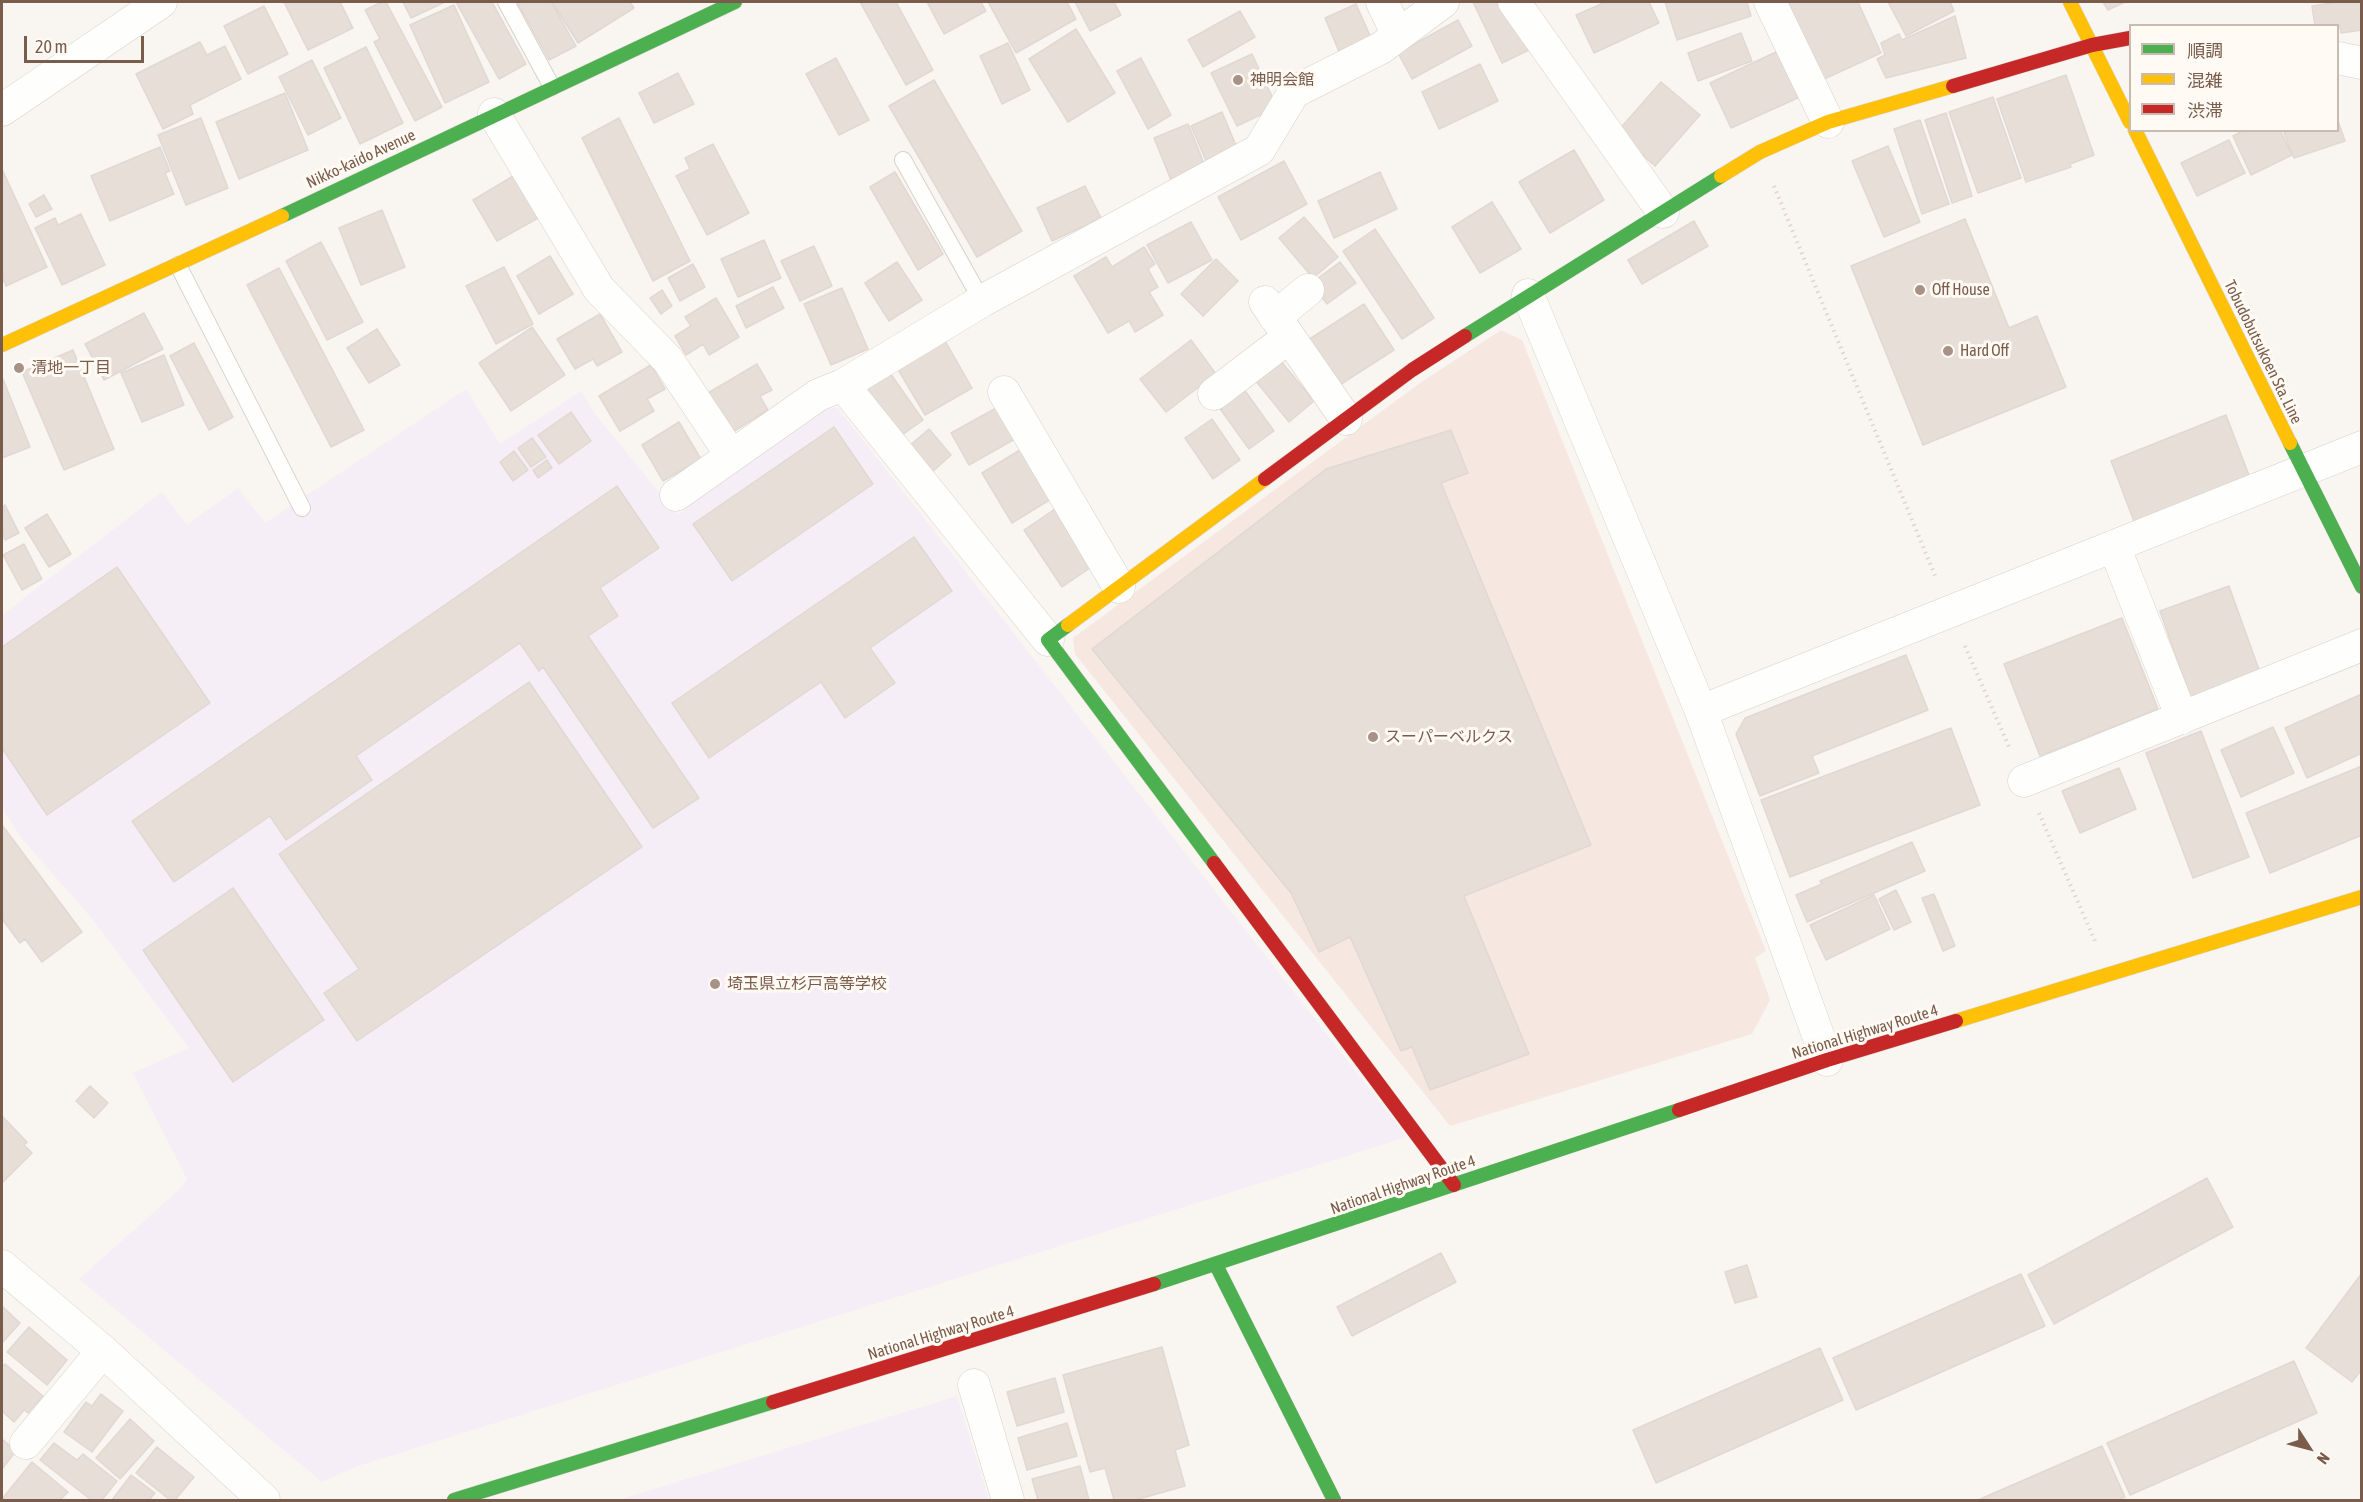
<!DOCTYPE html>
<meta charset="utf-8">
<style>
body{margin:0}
#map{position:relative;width:2363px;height:1502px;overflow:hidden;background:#f9f5f0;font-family:"Asap Condensed","Noto Sans JP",sans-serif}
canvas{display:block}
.frame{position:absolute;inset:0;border:3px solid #7a5c4d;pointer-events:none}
.legend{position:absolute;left:2129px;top:24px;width:210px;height:108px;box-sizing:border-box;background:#fffaf3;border:2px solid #cabbb1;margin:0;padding:8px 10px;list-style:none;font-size:18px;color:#7a5c4d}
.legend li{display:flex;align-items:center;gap:12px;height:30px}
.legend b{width:30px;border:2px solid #cabbb1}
.north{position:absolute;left:2279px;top:1418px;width:60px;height:60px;-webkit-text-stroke:4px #fffaf3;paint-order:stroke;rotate:126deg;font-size:16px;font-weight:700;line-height:24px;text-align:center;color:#7a5c4d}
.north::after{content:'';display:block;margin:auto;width:21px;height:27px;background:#7a5c4d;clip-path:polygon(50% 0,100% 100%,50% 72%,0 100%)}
.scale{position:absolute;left:24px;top:36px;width:120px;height:27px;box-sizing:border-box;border:3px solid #7a5c4d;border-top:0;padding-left:8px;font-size:18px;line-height:21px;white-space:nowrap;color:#7a5c4d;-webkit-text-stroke:4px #fffaf3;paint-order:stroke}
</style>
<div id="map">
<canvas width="2363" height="1502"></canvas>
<div class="frame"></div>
<ul class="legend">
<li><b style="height:8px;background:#4caf50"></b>順調</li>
<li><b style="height:8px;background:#ffc107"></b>混雑</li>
<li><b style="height:8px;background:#c62828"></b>渋滞</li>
</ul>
<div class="north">N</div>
<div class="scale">20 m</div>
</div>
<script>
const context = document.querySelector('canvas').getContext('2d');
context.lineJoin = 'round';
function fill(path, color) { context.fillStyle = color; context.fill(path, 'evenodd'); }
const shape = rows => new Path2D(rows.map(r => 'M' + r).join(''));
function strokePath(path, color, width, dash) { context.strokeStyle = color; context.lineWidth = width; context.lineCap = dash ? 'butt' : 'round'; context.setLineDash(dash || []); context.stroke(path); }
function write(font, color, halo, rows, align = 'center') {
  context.font = font + ' "Asap Condensed","Noto Sans JP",sans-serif'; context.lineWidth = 6; context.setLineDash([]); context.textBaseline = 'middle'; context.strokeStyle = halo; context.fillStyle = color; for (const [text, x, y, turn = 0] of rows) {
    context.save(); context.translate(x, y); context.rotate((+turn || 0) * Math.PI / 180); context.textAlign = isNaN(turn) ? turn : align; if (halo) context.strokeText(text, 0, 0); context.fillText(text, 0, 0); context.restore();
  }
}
fill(shape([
 [1501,330,1522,340,1766,951,1755,958,1770,1000,1752,1034,1450,1126,1075,654,1073,638,1420,383]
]), '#f6e8e1');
fill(shape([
 [466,389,500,444,581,391,595,414,678,515,746,458,817,407,838,408,1407,1137,358,1466,322,1482,79,1279,181,1188,187,1179,133,1073,189,1048,94,921,23,840,2,808,2,615,162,492,187,525,238,488,265,523],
 [957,1396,989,1500,618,1500]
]), '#f6eef6');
const building = shape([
 [284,2,340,2,353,28,308,50,284,2],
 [382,2,386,2,442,107,415,121,374,42,380,39,365,10,382,2],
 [403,2,445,2,411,18,403,2],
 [456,2,492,2,526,64,499,79,456,2],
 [517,2,551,2,576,46,549,60,517,2],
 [552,2,630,2,634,8,578,43,552,2],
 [860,2,896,2,933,70,906,85,860,2],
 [927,2,981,2,986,11,944,34,927,2],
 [988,2,1067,2,1076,19,1016,53,988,2],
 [1075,2,1114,2,1121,15,1090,31,1075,2],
 [1473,2,1509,2,1531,49,1502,63,1473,2],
 [1606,2,1649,2,1659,23,1594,53,1576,15,1606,2],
 [1665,2,1747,2,1751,16,1677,40,1665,2],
 [1792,2,1858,2,1881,53,1822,80,1787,4,1792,2],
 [1888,2,1950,2,1954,11,1906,36,1888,2],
 [2103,2,2125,2,2108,10,2103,2],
 [2338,2,2362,2,2362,30,2341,33,2340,26,2315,26,2312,6,2338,2],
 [1356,4,1372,40,1340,54,1325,18,1356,4],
 [454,5,489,82,445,103,410,25,454,5],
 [264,6,288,54,248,74,224,26,264,6],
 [1240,11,1255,37,1203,67,1188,40,1240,11],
 [1955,16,1966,58,1886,78,1877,59,1885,55,1881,43,1899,34,1902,40,1955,16],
 [1458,20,1472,46,1412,79,1398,53,1458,20],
 [1076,29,1115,93,1068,122,1029,59,1076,29],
 [1741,33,1752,61,1698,81,1688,53,1741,33],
 [200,42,207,55,225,46,241,79,190,105,193,114,163,129,136,74,200,42],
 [1008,43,1030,90,1002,104,980,56,1008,43],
 [366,47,403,123,360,144,324,68,366,47],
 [1778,51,1800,97,1731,128,1710,83,1778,51],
 [1252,54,1277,107,1237,126,1211,73,1252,54],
 [836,58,869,120,839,135,806,74,836,58],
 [1141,58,1171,115,1148,129,1117,71,1141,58],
 [312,60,341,118,308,135,279,77,312,60],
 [1480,64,1498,101,1439,129,1422,92,1480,64],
 [678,73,694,104,654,123,639,93,678,73],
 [2066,75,2094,155,2070,164,2071,167,2026,182,1997,99,2066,75],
 [934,80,1022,231,977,257,889,106,934,80],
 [1661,82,1700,115,1655,166,1617,132,1661,82],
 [285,93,308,150,239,179,216,122,285,93],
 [1993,97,2021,178,1978,193,1949,112,1993,97],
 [1222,112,1240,155,1209,168,1191,126,1222,112],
 [1946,113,1972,196,1952,203,1925,120,1946,113],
 [201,118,228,188,186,205,158,135,201,118],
 [619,118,690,261,653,281,582,138,619,118],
 [1920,120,1949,204,1922,214,1894,129,1920,120],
 [2338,121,2345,141,2294,158,2284,133,2291,130,2338,130,2338,121],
 [1188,124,1207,171,1173,185,1154,138,1188,124],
 [2245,130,2280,130,2292,155,2251,175,2233,136,2245,130],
 [2229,140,2245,173,2197,196,2181,163,2229,140],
 [713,144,749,213,707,235,676,176,690,169,685,158,713,144],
 [1888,146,1920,222,1884,237,1852,161,1888,146],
 [160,147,170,171,165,173,174,194,110,221,91,176,160,147],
 [1574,150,1604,200,1550,233,1519,182,1574,150],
 [1284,161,1307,204,1241,240,1218,197,1284,161],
 [2,169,47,267,6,286,2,277,2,169],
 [895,172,943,254,918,270,870,187,895,172],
 [1380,172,1397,209,1334,238,1318,201,1380,172],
 [515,175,540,217,497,241,473,200,515,175],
 [1085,186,1101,218,1052,241,1037,208,1085,186],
 [44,195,52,209,36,217,29,204,44,195],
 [1492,202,1521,249,1480,273,1452,227,1492,202],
 [382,210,405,267,361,285,339,228,382,210],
 [81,214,105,265,62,285,35,228,55,218,58,225,81,214],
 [1304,217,1338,257,1313,278,1279,238,1304,217],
 [1965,219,2009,328,2037,316,2066,387,1923,445,1851,266,1965,219],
 [1694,221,1708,246,1642,284,1628,260,1694,221],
 [1191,222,1212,260,1168,283,1147,245,1191,222],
 [1375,229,1434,318,1402,339,1343,251,1375,229],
 [764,240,781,278,738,297,721,259,764,240],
 [321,242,363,322,327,340,286,261,321,242],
 [814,246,832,286,800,301,781,261,814,246],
 [1144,247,1155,264,1148,269,1158,287,1149,292,1163,315,1135,332,1129,321,1108,333,1074,276,1106,257,1112,267,1144,247],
 [550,256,573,294,539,314,517,276,550,256],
 [1216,259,1238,281,1203,316,1181,294,1216,259],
 [897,262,922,300,889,321,865,283,897,262],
 [1340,262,1356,283,1327,304,1311,283,1340,262],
 [693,264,705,287,680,301,668,278,693,264],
 [504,267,533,324,496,344,466,286,504,267],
 [279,268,364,430,331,447,247,285,279,268],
 [773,287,784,308,746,328,736,306,773,287],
 [842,288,868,349,831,365,804,304,842,288],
 [662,290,672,306,661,314,650,298,662,290],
 [716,298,739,337,709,355,703,344,686,355,675,336,691,326,685,317,716,298],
 [1364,304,1394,350,1338,386,1308,340,1364,304],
 [144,313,163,349,104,380,85,344,144,313],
 [600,314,622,352,597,366,593,359,575,369,557,339,600,314],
 [532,327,565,375,511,411,479,363,532,327],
 [377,329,400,365,369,383,347,348,377,329],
 [944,339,972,388,925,415,896,366,944,339],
 [1191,340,1216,374,1166,412,1140,379,1191,340],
 [194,343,233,417,209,430,170,356,194,343],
 [73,350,114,449,64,470,22,372,73,350],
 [164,355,184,405,142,422,121,373,164,355],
 [1280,360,1314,401,1289,422,1255,380,1280,360],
 [757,364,772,390,760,396,768,410,731,433,708,393,757,364],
 [651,365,665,389,647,399,654,411,620,431,599,396,651,365],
 [890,373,923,420,898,438,865,390,890,373],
 [3,379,30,447,2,458,2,380,3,379],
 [1243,388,1274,431,1249,449,1218,406,1243,388],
 [998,407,1015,439,969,465,951,433,998,407],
 [571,412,591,441,559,464,538,435,571,412],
 [2226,415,2250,478,2135,524,2111,461,2226,415],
 [1212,419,1240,460,1213,479,1185,438,1212,419],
 [679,422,701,459,663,481,642,445,679,422],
 [834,427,873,484,732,581,693,524,834,427],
 [929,429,951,455,931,473,908,447,929,429],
 [1451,430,1468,473,1441,483,1591,845,1464,896,1529,1054,1430,1090,1412,1047,1401,1051,1350,937,1319,952,1291,893,1092,649,1326,469,1451,430],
 [532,438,546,457,531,467,518,448,532,438],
 [1020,450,1051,499,1012,523,982,473,1020,450],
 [514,451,528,470,513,481,500,462,514,451],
 [547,460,552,468,538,478,533,470,547,460],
 [617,486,659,548,600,588,618,616,588,636,699,798,653,828,543,667,539,671,520,643,356,756,372,780,286,840,270,816,174,882,132,821,617,486],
 [5,505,19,533,5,540,2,533,2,507,5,505],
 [1055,509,1093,566,1062,587,1024,530,1055,509],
 [47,514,71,554,49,567,25,528,47,514],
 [914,537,952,591,870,648,895,683,845,718,821,682,709,758,672,703,914,537],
 [24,544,42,579,22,590,3,555,24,544],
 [117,567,210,703,47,815,2,748,2,647,117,567],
 [2229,586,2262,678,2192,702,2160,611,2229,586],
 [2122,618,2158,709,2040,756,2004,664,2122,618],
 [1906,655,1928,710,1812,756,1819,773,1760,796,1736,734,1745,718,1906,655],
 [529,682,642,847,357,1041,324,993,359,969,279,854,529,682],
 [2362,694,2362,753,2307,778,2285,728,2362,694],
 [2273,727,2294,773,2241,797,2221,750,2273,727],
 [1951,728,1980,805,1790,877,1761,800,1951,728],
 [2201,731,2249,857,2193,878,2146,753,2201,731],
 [2362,766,2362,835,2270,873,2246,813,2362,766],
 [2119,768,2136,809,2080,833,2062,791,2119,768],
 [2,825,82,932,42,962,25,939,20,943,2,919,2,825],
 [1912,842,1925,871,1807,922,1796,895,1822,884,1820,881,1912,842],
 [233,888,324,1020,233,1082,143,950,233,888],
 [1896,890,1911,922,1894,930,1879,899,1896,890],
 [1934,894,1955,946,1943,951,1922,898,1934,894],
 [1874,895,1890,929,1826,960,1810,925,1874,895],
 [90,1086,108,1103,94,1118,76,1101,90,1086],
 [2,1116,27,1142,24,1145,32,1153,2,1183,2,1116],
 [2207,1178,2233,1227,2054,1324,2028,1275,2207,1178],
 [1441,1253,1456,1282,1352,1336,1337,1307,1441,1253],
 [1747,1265,1757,1297,1735,1303,1725,1272,1747,1265],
 [2362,1273,2362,1369,2352,1382,2306,1348,2362,1273],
 [2021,1274,2045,1326,1856,1410,1833,1358,2021,1274],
 [2,1306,20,1323,2,1343,2,1306],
 [29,1327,67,1360,47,1385,7,1352,29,1327],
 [1162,1347,1189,1445,1175,1450,1185,1486,1135,1500,1114,1500,1105,1468,1090,1472,1063,1375,1162,1347],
 [1820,1348,1843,1400,1656,1483,1633,1430,1820,1348],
 [2294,1361,2317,1413,2130,1495,2107,1443,2294,1361],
 [5,1364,43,1396,28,1413,24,1410,14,1422,2,1411,2,1367,5,1364],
 [1055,1378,1064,1412,1017,1426,1007,1392,1055,1378],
 [101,1394,123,1411,92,1452,64,1432,86,1402,92,1406,101,1394],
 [130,1419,154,1441,120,1479,96,1458,130,1419],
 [1067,1423,1077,1456,1027,1470,1018,1438,1067,1423],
 [2,1439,16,1451,2,1469,2,1439],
 [54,1443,77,1460,83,1454,117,1481,102,1500,91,1500,40,1460,54,1443],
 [2102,1446,2125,1497,2118,1500,1978,1500,2102,1446],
 [157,1447,194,1477,175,1500,170,1500,136,1473,157,1447],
 [32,1462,68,1492,60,1500,3,1500,2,1499,32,1462],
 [1080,1466,1089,1500,1038,1500,1032,1479,1080,1466],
 [131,1475,155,1493,149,1500,112,1500,131,1475]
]);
fill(building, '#e6ded7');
strokePath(building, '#e2d8d2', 1.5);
const lane = shape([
 [506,2,552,87],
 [903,160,982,301],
 [178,265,302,508]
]);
const street = shape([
 [1382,2,1398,35],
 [1514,2,1663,212],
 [1770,2,1828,122],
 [2338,58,2362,63],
 [2,110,161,2],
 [494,114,599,289,668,360,731,455],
 [1528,295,1701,711,1827,1060],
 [1265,302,1346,419],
 [1275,317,1308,290],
 [1004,392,1119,587],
 [1214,394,1289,337],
 [676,495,818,395,843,385],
 [2114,546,2182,718],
 [1048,640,843,385,982,301,1259,150,1294,92,1381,48,1443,2],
 [1701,711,2362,447],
 [2024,781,2362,645],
 [2,1266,103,1351,264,1500],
 [974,1385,1008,1500],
 [26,1443,103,1351]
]);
const fast = shape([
 [282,216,735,2],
 [1465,336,1721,176],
 [2290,443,2362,587],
 [1068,625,1048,640,1214,863],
 [1216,1265,1334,1500],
 [1154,1284,1679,1110],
 [454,1500,773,1402]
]);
const slow = shape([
 [2070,2,2130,122],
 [2135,130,2290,443],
 [1721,176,1760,152,1828,122,1953,86],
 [2,345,282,216],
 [1068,625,1265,479],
 [1956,1021,2362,897]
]);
const jam = shape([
 [1953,86,2092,45,2130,38],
 [1265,479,1412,370,1465,336],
 [1214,863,1454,1185],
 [1679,1110,1827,1060,1956,1021],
 [773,1402,1154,1284]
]);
strokePath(lane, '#d7d1cb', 18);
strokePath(street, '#d7d1cb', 33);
strokePath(fast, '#d9d2cb', 15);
strokePath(slow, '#d9d2cb', 15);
strokePath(jam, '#d9d2cb', 15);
strokePath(shape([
 [1774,186,1936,578],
 [1965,646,2010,749],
 [2039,813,2095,941]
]), '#dcd5d0', 4, [1.5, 4.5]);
strokePath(lane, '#fefefd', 16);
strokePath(street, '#fefefd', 32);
strokePath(fast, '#4caf50', 14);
strokePath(slow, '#ffc107', 14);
strokePath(jam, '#c62828', 14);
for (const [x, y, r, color] of [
 [1238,80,6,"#a69286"],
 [1920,290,6,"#a69286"],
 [1948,351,6,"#a69286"],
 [19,368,6,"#a69286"],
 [1373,737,6,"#a69286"],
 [715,984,6,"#a69286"]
]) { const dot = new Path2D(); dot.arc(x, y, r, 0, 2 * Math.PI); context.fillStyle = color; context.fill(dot); strokePath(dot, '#fffaf3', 2); }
write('16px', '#7a5c4d', '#fffaf3', [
 ["神明会館",1250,80],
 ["Off House",1932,290],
 ["Hard Off",1960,351],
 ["清地一丁目",31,368],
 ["スーパーベルクス",1385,737],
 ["埼玉県立杉戸高等学校",727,984]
], 'left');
write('16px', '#7a5c4d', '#fffaf3', [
 ["Nikko-kaido Avenue",361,159,-25],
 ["Tobudobutsukoen Sta. Line",2263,352,64],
 ["National Highway Route 4",1865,1032,-17],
 ["National Highway Route 4",1403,1185,-19],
 ["National Highway Route 4",941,1333,-17]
]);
</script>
